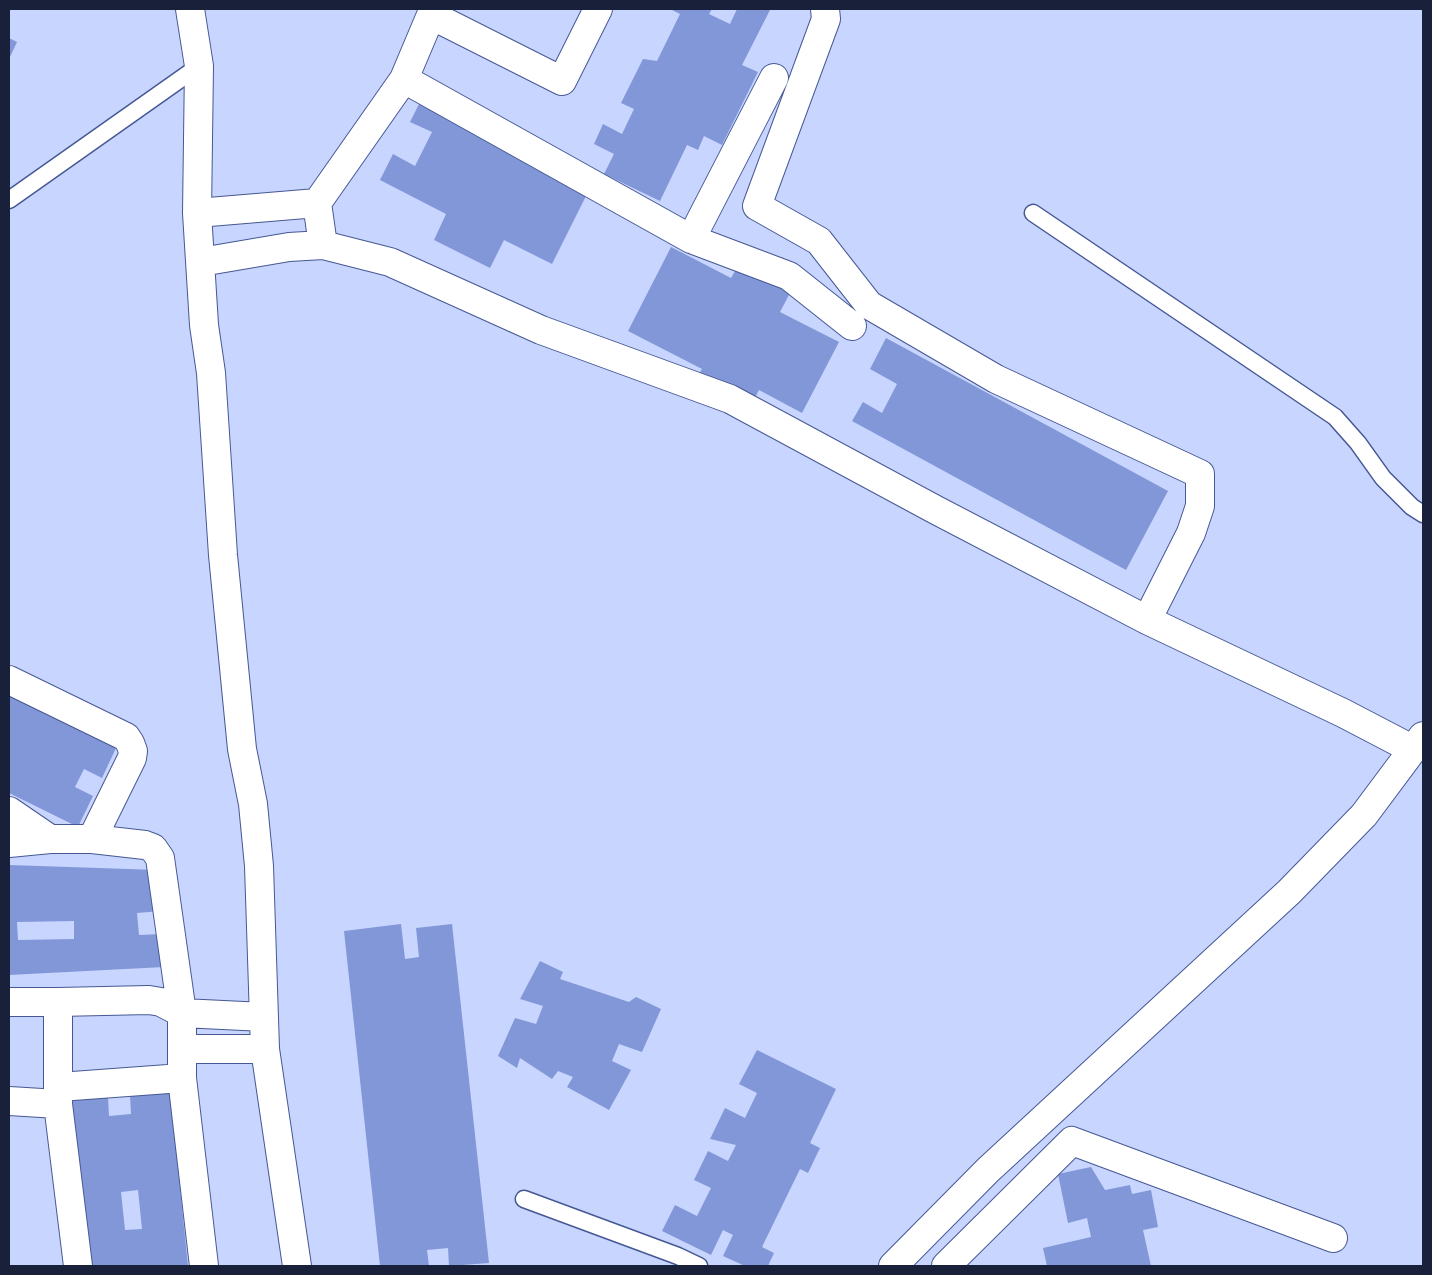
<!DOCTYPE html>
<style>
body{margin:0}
#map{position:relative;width:1432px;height:1275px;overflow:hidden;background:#c7d5ff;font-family:"Source Serif 4",serif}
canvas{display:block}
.frame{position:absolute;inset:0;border:10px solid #19203a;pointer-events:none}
</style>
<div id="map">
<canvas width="1432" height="1275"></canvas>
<div class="frame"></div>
</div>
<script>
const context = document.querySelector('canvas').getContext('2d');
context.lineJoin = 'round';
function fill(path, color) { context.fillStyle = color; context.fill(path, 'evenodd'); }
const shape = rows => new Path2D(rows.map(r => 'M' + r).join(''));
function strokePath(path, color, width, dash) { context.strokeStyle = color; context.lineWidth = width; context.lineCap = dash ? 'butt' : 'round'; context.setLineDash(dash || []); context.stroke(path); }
fill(shape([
 [670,9,712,9,709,14,730,24,737,9,770,10,742,65,758,72,722,145,704,136,698,150,687,145,660,201,604,174,614,154,594,144,603,124,622,134,634,109,621,103,643,59,657,61,680,14],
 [9,38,17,42,9,59],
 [420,102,590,188,552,264,504,240,490,268,434,240,446,214,380,180,393,154,415,166,432,132,410,122],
 [671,247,731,278,738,266,790,293,780,312,839,342,802,413,759,390,750,407,696,379,702,369,628,331],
 [886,338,1168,491,1126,570,852,421,863,402,882,413,897,384,870,369],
 [9,693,117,746,102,778,84,769,75,787,93,796,78,827,9,793],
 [9,865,158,870,161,911,137,913,139,935,162,934,164,967,9,975],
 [74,921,74,939,18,940,17,922],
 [401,924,405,959,419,957,416,928,452,924,489,1263,449,1266,448,1248,427,1250,429,1266,380,1266,344,931],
 [540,961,563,972,560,979,629,1002,636,997,661,1009,642,1052,619,1044,612,1061,631,1070,609,1110,567,1087,573,1077,558,1071,552,1079,520,1058,517,1068,498,1056,515,1018,536,1024,543,1006,520,999],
 [757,1050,836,1089,810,1143,820,1148,808,1173,800,1169,762,1247,774,1253,768,1266,745,1266,723,1256,733,1235,723,1230,711,1255,662,1231,675,1205,697,1216,711,1188,694,1180,708,1151,728,1161,736,1145,710,1139,725,1108,745,1118,757,1093,739,1084],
 [170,1091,188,1266,86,1266,69,1101,108,1097,109,1116,131,1114,130,1095],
 [138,1190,142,1229,125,1230,121,1192],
 [1091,1167,1105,1190,1130,1185,1132,1194,1151,1190,1158,1227,1143,1230,1151,1266,1047,1266,1043,1248,1091,1237,1087,1218,1068,1223,1058,1174]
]), '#8297d7');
const service = shape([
 [9,200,199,66],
 [1033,213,1335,417,1358,443,1383,478,1412,507,1423,514],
 [524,1199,678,1256,699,1266]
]);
const minor = shape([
 [190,9,199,66,197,213,204,325,211,373,223,555,242,749,253,804,259,866,265,1049,297,1266],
 [825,9,826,19,757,206,819,241,869,305,996,379,1200,474,1200,506,1191,533,1147,620],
 [404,79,691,239,789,276,852,326],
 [317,203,404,79,431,15,562,81,598,9],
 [197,213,317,203,323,245,289,247,201,262],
 [691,239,774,78],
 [323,245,390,262,541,330,730,399,936,510,1147,620,1343,713,1412,749],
 [9,680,126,737,130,743,133,751,132,758,92,839],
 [9,811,50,839],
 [9,843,50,839,92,839,145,845,153,848,160,858,182,1013,182,1078,204,1266],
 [9,1002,58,1002],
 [183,1049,265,1049],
 [59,1087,182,1078],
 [9,1101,58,1104,58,1002,149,1000,161,1002,182,1013,264,1017],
 [58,1104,78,1266],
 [893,1266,988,1170,1289,892,1364,815,1423,736],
 [946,1266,1072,1141,1333,1238]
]);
strokePath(service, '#465894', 19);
strokePath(minor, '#465894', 30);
strokePath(service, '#fff', 16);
strokePath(minor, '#fff', 28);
</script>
